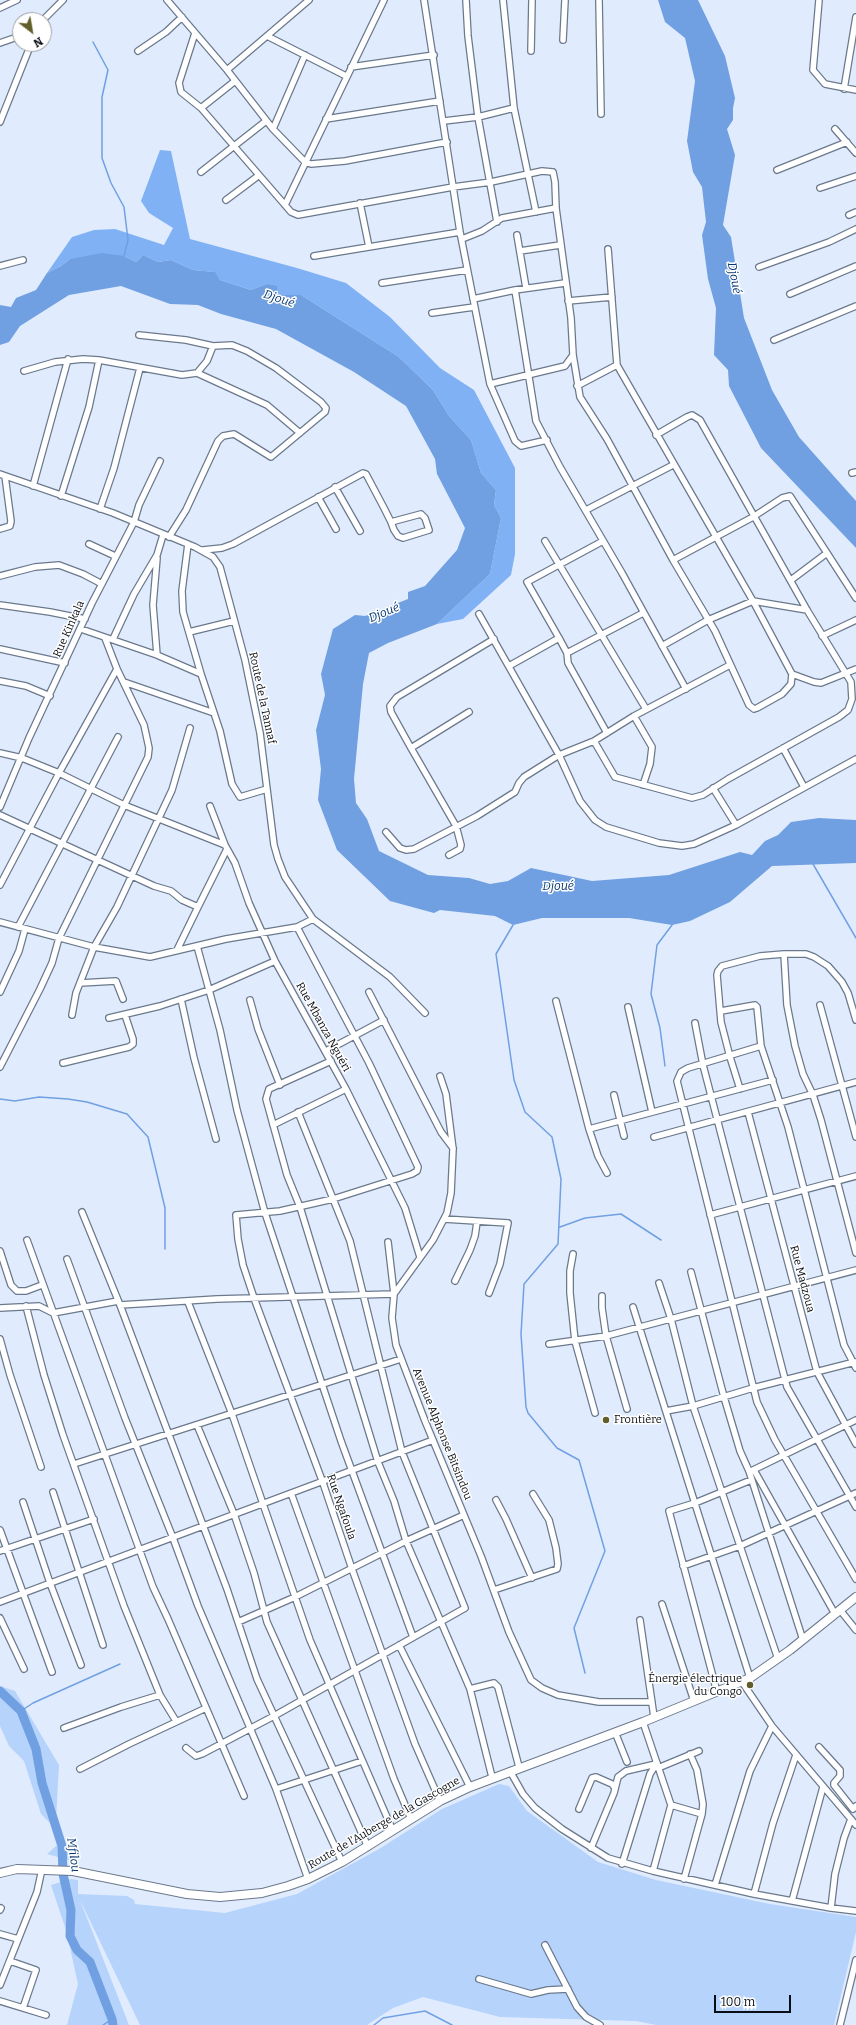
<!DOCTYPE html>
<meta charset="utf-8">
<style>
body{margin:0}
#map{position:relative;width:856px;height:2025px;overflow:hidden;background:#e0ecfe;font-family:Bitter,serif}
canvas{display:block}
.north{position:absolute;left:12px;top:12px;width:40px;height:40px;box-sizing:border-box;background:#fff;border:1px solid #9d9fa1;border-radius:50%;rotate:149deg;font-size:11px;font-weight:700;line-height:16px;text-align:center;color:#090e15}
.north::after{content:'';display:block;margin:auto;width:14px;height:18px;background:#605e2b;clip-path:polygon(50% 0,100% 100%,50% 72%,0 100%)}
.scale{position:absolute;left:714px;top:1995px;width:77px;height:18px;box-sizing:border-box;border:2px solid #090e15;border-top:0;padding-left:5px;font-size:12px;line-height:14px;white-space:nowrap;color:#090e15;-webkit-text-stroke:3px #fff;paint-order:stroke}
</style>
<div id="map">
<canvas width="856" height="2025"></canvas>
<div class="north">N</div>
<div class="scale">100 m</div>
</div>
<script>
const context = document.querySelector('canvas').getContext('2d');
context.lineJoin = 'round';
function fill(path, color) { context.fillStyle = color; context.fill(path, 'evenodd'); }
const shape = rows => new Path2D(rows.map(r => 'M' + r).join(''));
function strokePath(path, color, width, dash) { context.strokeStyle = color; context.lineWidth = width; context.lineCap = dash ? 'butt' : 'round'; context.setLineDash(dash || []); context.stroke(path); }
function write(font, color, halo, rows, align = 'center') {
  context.font = font + ' Bitter,serif'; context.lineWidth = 3; context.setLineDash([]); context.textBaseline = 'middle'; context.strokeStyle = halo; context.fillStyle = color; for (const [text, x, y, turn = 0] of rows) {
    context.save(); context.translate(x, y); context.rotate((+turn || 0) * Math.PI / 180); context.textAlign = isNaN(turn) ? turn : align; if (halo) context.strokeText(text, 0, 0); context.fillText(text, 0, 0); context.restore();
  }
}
fill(shape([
 [0,1686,15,1691,59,1765,56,1820,72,1861,47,1854,57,1845,50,1823,41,1814,24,1761,9,1746,0,1726],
 [499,1784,509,1786,527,1811,598,1862,656,1880,770,1904,856,1917,856,1932,834,2025,656,2025,636,2021,500,2017,423,1997,393,2008,367,2025,140,2025,80,1900,129,2025,67,2025,78,1984,66,1930,51,1885,71,1879,78,1880,78,1894,127,1896,134,1900,135,1904,225,1913,297,1894,379,1849,442,1809]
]), '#b6d3fc');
fill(shape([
 [160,150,171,151,190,239,297,268,346,283,390,317,440,368,474,390,515,468,515,554,511,575,463,619,437,624,490,574,501,518,494,505,496,490,481,473,471,440,449,416,433,390,399,357,301,295,276,295,266,284,251,290,220,280,214,272,193,270,171,260,158,262,143,255,136,262,124,256,70,259,61,266,47,273,72,237,94,230,115,229,164,245,173,228,149,213,141,201]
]), '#81b1f5');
fill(shape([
 [658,0,698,0,725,56,735,98,733,108,733,120,727,129,735,155,723,225,731,237,744,318,772,390,799,437,856,501,856,548,761,448,729,386,728,370,714,355,716,308,708,279,702,235,706,222,702,187,693,172,687,141,695,81,685,38,665,22],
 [102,253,124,256,136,262,143,255,158,262,171,260,193,270,215,272,220,280,251,290,266,284,277,286,277,295,301,295,399,357,433,390,449,416,471,440,481,473,496,490,494,505,501,518,490,574,437,624,388,643,369,653,363,684,354,779,356,803,367,819,379,851,428,875,469,878,490,884,508,881,531,868,592,881,669,875,740,852,752,855,765,841,778,835,791,822,819,818,856,820,856,863,772,866,730,902,690,921,672,925,629,918,542,918,513,925,495,916,440,910,434,913,390,901,337,850,318,800,321,769,316,730,325,695,321,674,333,629,355,615,365,616,408,599,408,592,425,586,457,550,465,528,437,474,435,459,406,406,354,372,276,329,221,314,198,305,170,304,121,286,69,295,20,326,9,342,0,345,0,305,11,307,16,298,36,290,47,273,61,266,70,259]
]), '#70a0e2');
strokePath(shape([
 [93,42,108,70,102,97,102,158,111,183,124,207,128,240,124,256],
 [813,864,856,938],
 [513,925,496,954,514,1080,525,1112,552,1137,561,1179,558,1244,524,1284,521,1334,526,1407,528,1413,557,1448,579,1460,605,1551,574,1628,585,1673],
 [665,1066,660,1028,651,994,657,945,672,925],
 [0,1099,15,1101,39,1097,68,1099,87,1102,127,1114,148,1137,165,1208,165,1249],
 [560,1227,585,1218,621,1214,661,1240],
 [21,1711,33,1703,120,1664],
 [103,2025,112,2019],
 [374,2025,383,2018,425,2011,452,2025]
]), '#70a0e2', 1.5);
strokePath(shape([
 [0,1691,21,1711,36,1749,42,1783,62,1846,63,1874,71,1910,70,1936,77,1950,90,1962,112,2019,113,2025]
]), '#70a0e2', 9);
const street = shape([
 [167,0,227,70,273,129,305,162,311,164,345,161,447,142],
 [424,0,460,232,490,384,515,441,521,446,547,440],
 [466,0,468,36,478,117,497,222],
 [503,0,514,108,536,212],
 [599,0,601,114],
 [819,0,813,70,825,84,856,90],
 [0,8,17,0],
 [43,20,63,0],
 [195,33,179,83,181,92,201,108,285,205,291,212,298,215,453,187,491,182,542,171,553,172,555,182,556,208,571,318,573,355,580,397,607,439,673,560,715,631,749,705,754,709,757,708,782,694,791,684,792,674],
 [267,36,346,76],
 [563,40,565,0],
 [0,43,20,36],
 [138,51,166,32,182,17],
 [531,51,532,0],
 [351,67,434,55],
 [227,70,309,0],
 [844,89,856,17],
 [201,108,235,81],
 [326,119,440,101],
 [444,121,478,117,514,108],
 [0,122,31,44],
 [273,129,305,55],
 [835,129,856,153],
 [777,170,847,142],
 [201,172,266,121],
 [820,188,856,176],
 [226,200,258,176],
 [360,203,369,247],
 [285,205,384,0],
 [849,215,856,212],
 [517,235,526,288],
 [462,239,482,231,502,218,556,208],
 [608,249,617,365,753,601,792,674,814,682,821,683,856,669],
 [520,251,560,245],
 [314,256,460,232],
 [0,266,23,260],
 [759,267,829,242,856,229],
 [382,283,467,270],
 [515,290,536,421,560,467,622,573,686,689],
 [790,294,856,266],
 [473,299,515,290,565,283],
 [568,301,612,297],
 [432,313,474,307],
 [139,335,186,340,213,346,232,345,247,351,276,368,321,402,326,408,325,412,271,457,234,434,223,436,218,441,186,510,169,537],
 [774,340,856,306],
 [24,371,55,362,83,359,99,360,182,375,197,373,267,405,300,433],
 [197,373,207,361,213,346],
 [490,384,565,366,573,355],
 [577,386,617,365],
 [852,473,856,472],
 [0,474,113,513,195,547,213,557,220,567,245,660,260,733,274,845,278,859,285,877,313,919,390,977,425,1013],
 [33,486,68,359],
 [335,487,360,531],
 [61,496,89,407,99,360],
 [318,497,336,529],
 [100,509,114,468,140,368],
 [586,510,673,465],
 [0,529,10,526,11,521,5,476],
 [545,541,646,709],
 [603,541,527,582,559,638,567,653,568,663,607,733],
 [89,544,115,556],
 [188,544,182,591,183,612,201,674],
 [203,550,222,548,233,544,363,473,366,474,384,508,391,522,394,530,398,536,403,538,429,530,425,518,421,514,391,522],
 [827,553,856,598],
 [157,558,153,605,157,655],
 [673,560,753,517,782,498,790,496,827,553,791,580],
 [0,576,35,567,59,565,83,574,102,584],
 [0,605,50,612,85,619],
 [479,614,559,755,580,801,595,820,606,827,659,843,682,846,694,844,736,825,856,759],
 [81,629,157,655,201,674,220,731,232,784,240,797,267,789],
 [189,632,234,621],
 [822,636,856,620],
 [113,639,134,594,157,555,163,535],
 [662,646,708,620,753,601,807,610],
 [0,649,65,663],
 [567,653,643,613],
 [508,664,509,666,559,638],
 [0,681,26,686,50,696],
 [124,682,214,713],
 [634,716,652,747,650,764,643,785],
 [594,741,615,777,692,798,703,795,728,779,839,717,848,710,852,699,851,682,807,610,700,420,692,415,687,417,656,435],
 [411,748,469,712],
 [783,748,804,787],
 [0,753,22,758,59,773,124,805,225,845],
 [713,788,736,825],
 [210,806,225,845,235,863,249,903,275,961,346,1089,405,1208,420,1257],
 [0,807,29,738,92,603,134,522,139,505,160,461],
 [0,815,154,886,171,891,182,900,198,907,177,950],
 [386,832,400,848,406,850,414,849,477,816,515,792,519,783,524,777,559,755,594,741,634,716,730,665],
 [449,855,460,849,461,845,456,826,411,748,391,712,390,706,397,697,494,639],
 [0,885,59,773,117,669],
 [198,907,227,849],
 [0,922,94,947,150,957,226,939,297,927,313,919],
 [18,927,118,737],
 [297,927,369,1063,418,1167,417,1171,412,1174,333,1199,280,1211,236,1215,238,1239,243,1265,254,1298,323,1483,352,1569,415,1744,440,1801],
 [197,946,220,1030,237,1110,265,1213,341,1441,413,1637],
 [784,954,787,1005,795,1046,803,1074,813,1095,821,1120,856,1253],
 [80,983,116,981,123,999],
 [0,992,19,951,25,929],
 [369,992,441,1132,453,1148],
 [181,999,194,1058,216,1139],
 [250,1000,258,1029,280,1085],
 [556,1001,589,1129,598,1156,607,1173],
 [820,1005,856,1137],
 [628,1007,652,1112],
 [721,1011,755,1005,757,1007,761,1046,788,1127,844,1345,856,1368],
 [72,1015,76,993,94,947,117,907,172,790,190,728],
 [109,1018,160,1006,209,990,275,961],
 [695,1023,703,1065,787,1387,856,1507],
 [761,1046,688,1068,681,1072,677,1081,757,1402,775,1440,856,1579],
 [326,1051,384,1020],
 [331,1061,269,1089,266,1099,287,1175,300,1207,378,1462,394,1501,406,1541,470,1689,492,1777],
 [63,1063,129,1047,133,1044,133,1039,125,1015],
 [0,1067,40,989,52,963,59,938,148,757,149,748,144,725,117,669,105,638],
 [440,1076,446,1094,453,1149,451,1193,447,1213,433,1240,394,1294,392,1318,396,1345,425,1421,481,1556,509,1632,531,1680,542,1688,558,1695,599,1702,652,1702],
 [740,1089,730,1057,721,1022,717,975,718,971,722,966,760,956,784,954,806,954,814,957,828,966,842,982,848,993,856,1020],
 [614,1095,624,1136],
 [748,1112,817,1372,856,1444],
 [273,1125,346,1089],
 [589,1129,773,1080],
 [654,1137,856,1082],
 [82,1212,120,1305,227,1589,257,1679,342,1862],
 [710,1215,856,1176],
 [444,1219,508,1223,500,1264,489,1293],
 [27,1240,153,1587,168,1619,244,1796],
 [0,1251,11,1285,17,1291,26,1291,42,1285],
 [573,1254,570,1271,570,1293,575,1341,595,1413],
 [67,1259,125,1418,173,1538,198,1606,276,1789,308,1879],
 [691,1272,724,1397,740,1451,749,1471,803,1640],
 [455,1281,470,1250,475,1236,477,1222],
 [659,1283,671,1319,693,1406,778,1659],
 [602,1296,602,1308,606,1336,627,1409],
 [188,1302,232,1414,310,1640,393,1831],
 [120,1305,217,1299,394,1294,388,1242],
 [26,1306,44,1375,63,1435,124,1606,160,1695,176,1721],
 [633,1307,750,1678],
 [0,1308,39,1306,53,1313,118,1301],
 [0,1339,10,1375,41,1467],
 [549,1344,606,1336,856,1270],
 [666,1411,693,1406,753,1388,855,1362],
 [197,1425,234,1514,254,1573,267,1622,368,1847],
 [74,1464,401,1359],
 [754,1470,835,1614],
 [751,1471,856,1420],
 [53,1492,103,1645],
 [291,1493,394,1779,411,1819],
 [496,1500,506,1519,532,1578],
 [23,1502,50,1583,81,1665],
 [0,1530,52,1672],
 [0,1551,94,1519],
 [683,1566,740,1546,856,1493],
 [494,1590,557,1569,558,1564,556,1548,549,1520,533,1494],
 [0,1602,433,1440],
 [662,1604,694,1701],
 [840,1610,856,1630],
 [0,1618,24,1669],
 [640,1620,654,1717],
 [238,1622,295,1597,406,1541,464,1515],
 [399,1645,470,1787],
 [742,1682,772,1726,856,1825],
 [470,1689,494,1683,498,1687,519,1767],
 [717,1692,669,1511,695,1503,751,1480],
 [643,1722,671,1805,653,1871],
 [64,1728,121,1707,160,1695],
 [615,1732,627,1762],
 [819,1747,840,1770,840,1776,834,1783,834,1785,853,1809,856,1806],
 [186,1748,196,1756,202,1754,274,1716,465,1608,402,1452,350,1241,298,1112],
 [658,1768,699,1751],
 [80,1769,129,1744,206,1708],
 [510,1771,523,1794,535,1808,562,1829,608,1858,653,1871,754,1894,831,1908,856,1911],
 [276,1789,362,1761],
 [671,1805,702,1814],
 [579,1809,592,1778,596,1777,612,1784,615,1788],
 [591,1848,614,1793,618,1777,626,1771,656,1764],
 [622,1864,650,1774,657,1763],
 [684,1879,702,1814,703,1804,697,1770,690,1754],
 [715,1885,750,1771,772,1726],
 [754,1894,773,1823,796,1755],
 [792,1901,823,1787],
 [831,1908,835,1874,844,1838,851,1819],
 [0,1910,1,1908],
 [0,1934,18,1939],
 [545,1945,577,2007,586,2017,600,2025],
 [10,1961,36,1970,23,2008],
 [479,1979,531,1994,548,1990,568,1989],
 [0,1985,37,1892,42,1869],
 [0,2001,46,2015],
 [840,2025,856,1960]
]);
const secondary = shape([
 [0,1873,17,1869,73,1871,187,1894,220,1897,262,1893,288,1886,308,1879,342,1862,440,1801,470,1787,643,1722,750,1678,790,1650,856,1597]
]);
strokePath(street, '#6b798c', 8);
strokePath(secondary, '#6b798c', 10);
strokePath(street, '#fff', 5.5);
strokePath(secondary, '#fff', 8);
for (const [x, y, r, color] of [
 [606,1420,4,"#605e2b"],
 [750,1685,4,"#605e2b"]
]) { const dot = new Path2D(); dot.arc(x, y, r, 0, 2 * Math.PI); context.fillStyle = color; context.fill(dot); strokePath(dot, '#fff', 1.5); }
write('11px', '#090e15', '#fff', [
 ["Rue Kinkala",69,629,-66],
 ["Route de la Tannaf",262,698,78],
 ["Rue Mbanza Nguéri",323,1027,61],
 ["Rue Madzoua",802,1279,75],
 ["Avenue Alphonse Bitsindou",442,1434,68],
 ["Rue Ngafoula",341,1507,71],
 ["Route de l'Auberge de la Gascogne",384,1823,-30]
]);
write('11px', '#090e15', '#fff', [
 ["Frontière",614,1420],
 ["Énergie électrique",742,1679,"right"],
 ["du Congo",742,1692,"right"]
], 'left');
write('italic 12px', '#063772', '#fff', [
 ["Djoué",734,278,79],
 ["Djoué",279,299,18],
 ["Djoué",384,613,-23],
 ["Djoué",558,887],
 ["Mfilou",73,1855,82]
]);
</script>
